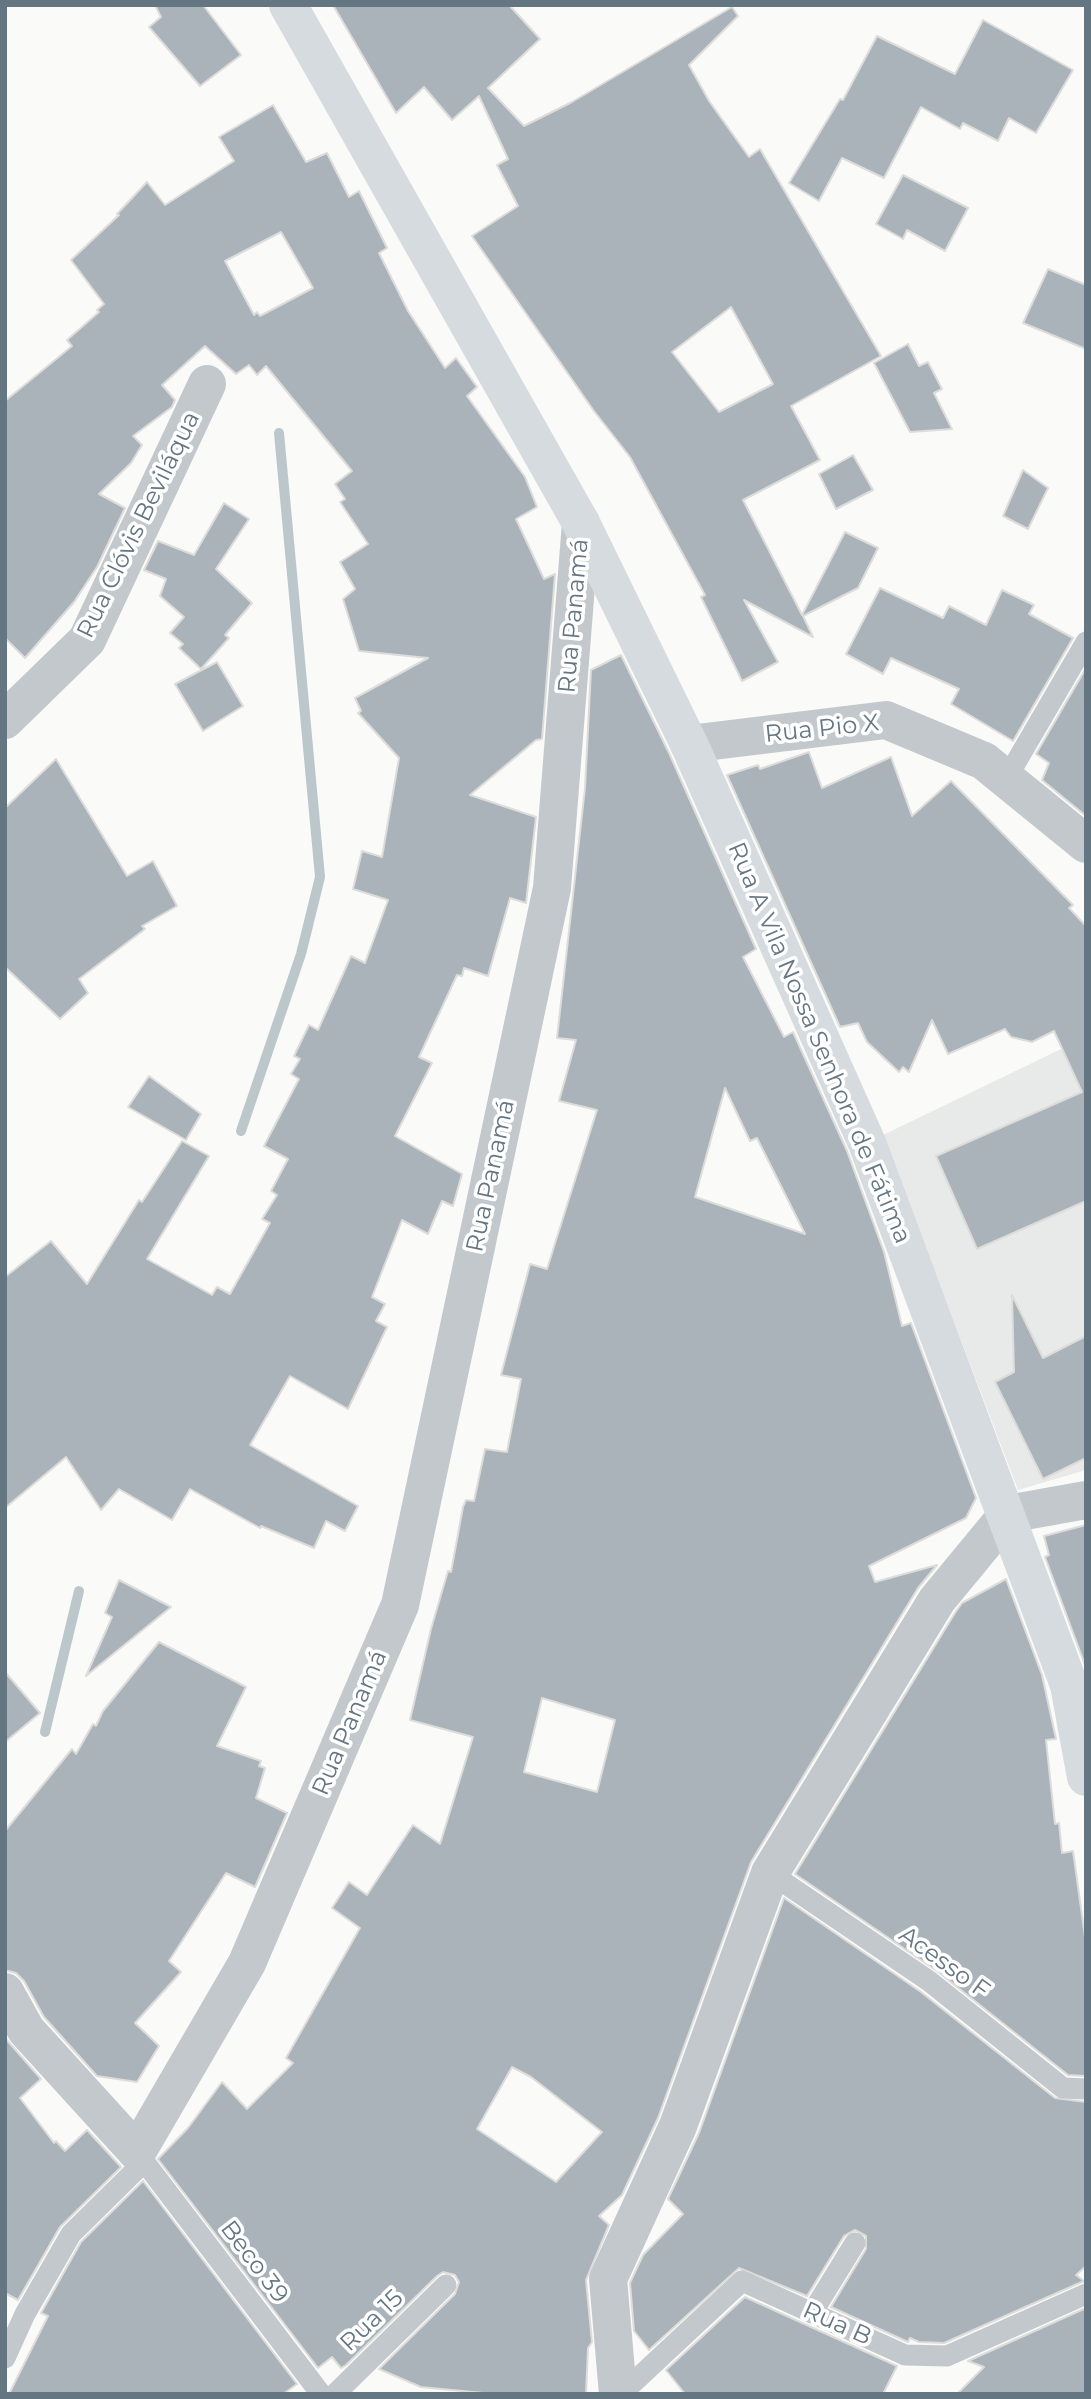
<!DOCTYPE html>
<meta charset="utf-8">
<style>
body{margin:0}
#map{position:relative;width:1091px;height:2399px;overflow:hidden;background:#fafaf8;font-family:Montserrat,sans-serif}
canvas{display:block}
.frame{position:absolute;inset:0;border:7px solid #657683;pointer-events:none}
</style>
<div id="map">
<canvas width="1091" height="2399"></canvas>
<div class="frame"></div>
</div>
<script>
const context = document.querySelector('canvas').getContext('2d');
context.lineJoin = 'round';
function fill(path, color) { context.fillStyle = color; context.fill(path, 'evenodd'); }
const shape = rows => new Path2D(rows.map(r => 'M' + r).join(''));
function strokePath(path, color, width, dash) { context.strokeStyle = color; context.lineWidth = width; context.lineCap = dash ? 'butt' : 'round'; context.setLineDash(dash || []); context.stroke(path); }
function write(font, color, halo, rows, align = 'center') {
  context.font = font + ' Montserrat,sans-serif'; context.lineWidth = 7; context.setLineDash([]); context.textBaseline = 'middle'; context.strokeStyle = halo; context.fillStyle = color; for (const [text, x, y, turn = 0] of rows) {
    context.save(); context.translate(x, y); context.rotate((+turn || 0) * Math.PI / 180); context.textAlign = isNaN(turn) ? turn : align; if (halo) context.strokeText(text, 0, 0); context.fillText(text, 0, 0); context.restore();
  }
}
fill(shape([
 [1086,1037,1086,1470,1018,1490,883,1135]
]), '#e8e9e9');
strokePath(shape([
 [241,1131,301,954,320,877,279,433],
 [45,1732,79,1591]
]), '#bbc7cb', 10);
const building = shape([
 [155,5,203,5,241,55,200,86,149,27,161,17,155,5],
 [333,5,509,5,540,39,488,88,524,126,572,102,732,7,738,16,689,65,709,101,749,157,760,149,881,356,791,406,820,460,743,500,802,615,845,532,878,548,858,588,803,616,813,637,744,600,778,662,742,681,701,597,705,595,630,457,594,411,472,236,518,206,497,165,508,159,479,96,452,120,424,87,396,113,333,5],
 [731,307,773,384,719,412,672,352,731,307],
 [983,20,1073,70,1036,133,1009,118,998,141,963,123,960,129,921,107,884,178,842,158,819,201,789,183,840,99,843,100,877,36,955,74,983,20],
 [273,105,306,162,327,153,349,197,359,191,387,248,379,253,408,311,445,368,456,358,477,387,467,396,525,477,537,507,516,519,544,579,555,574,542,739,536,740,470,795,536,817,526,903,510,898,488,976,464,968,462,976,457,975,419,1057,432,1063,395,1136,462,1174,453,1206,442,1201,428,1234,402,1220,372,1297,385,1304,376,1321,387,1327,348,1409,290,1376,250,1445,358,1506,345,1531,326,1521,314,1548,261,1526,260,1528,190,1489,172,1520,119,1489,101,1510,66,1457,5,1508,5,1277,51,1241,87,1284,139,1200,142,1202,182,1141,209,1156,147,1259,212,1295,217,1287,230,1294,270,1223,262,1219,277,1195,271,1191,288,1159,264,1146,299,1079,291,1074,300,1059,294,1056,309,1025,318,1030,351,956,365,963,388,900,353,889,362,851,382,857,399,758,358,713,361,711,355,698,428,658,359,651,343,599,355,589,340,562,368,544,340,502,345,499,335,484,352,471,266,366,257,375,249,365,236,374,205,346,162,385,175,400,172,407,133,436,142,445,131,463,99,494,125,508,97,567,74,602,25,658,5,638,5,401,72,346,67,340,99,312,97,310,104,304,71,260,119,215,117,214,147,182,165,205,234,161,219,137,273,105],
 [281,232,313,288,260,316,257,312,254,315,225,261,281,232],
 [903,175,968,208,945,251,907,230,903,239,876,224,903,175],
 [1048,269,1086,285,1086,349,1023,323,1048,269],
 [908,344,919,366,928,362,942,389,934,393,952,429,910,432,874,363,908,344],
 [853,455,873,490,836,509,819,474,853,455],
 [1023,470,1048,488,1028,529,1003,516,1023,470],
 [224,503,249,519,216,569,252,603,225,635,229,638,201,669,179,648,183,644,170,633,184,617,160,596,166,579,144,570,158,541,194,555,224,503],
 [880,588,943,618,949,606,986,625,1002,590,1034,605,1029,614,1073,638,1013,741,951,704,959,689,891,658,883,674,846,654,880,588],
 [621,655,669,753,756,949,743,957,784,1037,793,1032,847,1151,884,1252,902,1326,911,1323,976,1498,966,1518,869,1566,875,1582,937,1565,918,1588,751,1862,658,2118,622,2195,599,2216,609,2225,586,2280,592,2342,588,2348,586,2394,494,2394,421,2387,379,2369,455,2294,459,2282,455,2275,443,2272,437,2276,346,2365,341,2368,332,2357,318,2368,158,2159,188,2128,222,2082,247,2109,293,2063,286,2058,360,1928,332,1908,349,1882,367,1895,413,1825,440,1844,473,1737,410,1720,431,1629,448,1571,451,1572,463,1507,466,1500,474,1501,485,1449,507,1452,521,1379,501,1375,530,1264,547,1269,597,1110,559,1101,576,1040,557,1038,585,788,591,670,621,655],
 [725,1088,750,1141,757,1138,805,1234,695,1197,725,1088],
 [542,1698,615,1720,597,1792,524,1772,542,1698],
 [512,2067,531,2077,602,2132,556,2182,477,2129,512,2067],
 [217,662,243,706,203,731,175,684,217,662],
 [1086,668,1086,816,1042,780,1049,763,1036,754,1086,668],
 [809,752,822,788,891,757,912,816,951,781,1073,905,1069,908,1086,926,1086,1201,977,1249,936,1156,1082,1092,1054,1031,1032,1042,1011,1037,1005,1029,948,1054,932,1020,909,1072,903,1067,899,1072,867,1042,858,1023,840,1027,727,775,758,765,760,769,809,752],
 [56,759,127,876,153,861,177,906,142,926,145,929,79,979,88,993,60,1019,5,967,5,808,56,759],
 [149,1076,201,1114,186,1140,128,1107,149,1076],
 [1012,1295,1043,1358,1086,1336,1086,1458,1043,1479,995,1382,1014,1372,1012,1295],
 [1086,1525,1086,1665,1085,1665,1045,1557,1049,1555,1044,1536,1086,1525],
 [1006,1579,1042,1675,1056,1739,1046,1740,1055,1824,1059,1823,1062,1853,1073,1851,1086,1944,1086,2076,1068,2075,937,1971,795,1874,955,1613,962,1603,1006,1579],
 [119,1580,171,1607,86,1676,112,1617,105,1613,119,1580],
 [159,1642,246,1687,217,1746,261,1761,259,1766,265,1768,256,1798,287,1813,255,1887,226,1873,169,1961,181,1972,135,2023,159,2046,137,2082,97,2076,44,2017,24,1981,16,1973,5,1970,5,1831,72,1749,76,1754,93,1724,96,1726,103,1711,159,1642],
 [5,1672,40,1713,5,1742,5,1672],
 [784,1898,921,1992,1055,2098,1086,2102,1086,2266,1076,2275,1084,2281,944,2343,919,2342,910,2338,908,2342,831,2307,866,2249,866,2236,855,2230,844,2236,807,2296,739,2268,649,2350,634,2331,630,2283,643,2255,683,2214,668,2199,699,2133,784,1898],
 [5,2038,41,2079,20,2098,54,2143,56,2141,65,2151,87,2130,121,2167,60,2227,18,2300,5,2293,5,2038],
 [143,2181,297,2384,283,2394,9,2394,48,2316,41,2313,81,2242,143,2181],
 [745,2297,897,2366,883,2394,685,2394,666,2370,745,2297],
 [1086,2308,1086,2394,957,2394,984,2367,968,2361,1086,2308]
]);
fill(building, '#aab3b9');
strokePath(building, '#dcdcda', 2);
strokePath(shape([
 [1005,781,1086,642],
 [770,1873,929,1981,1063,2088,1086,2089],
 [137,2152,321,2394],
 [812,2313,855,2243],
 [5,2358,25,2314,71,2234,144,2162],
 [335,2394,446,2285],
 [621,2394,742,2281,905,2355,947,2356,1086,2294]
]), '#c3c8cc', 21);
strokePath(shape([
 [5,720,87,640,207,384],
 [689,744,886,720,984,761,1086,844],
 [5,1992,26,2030,137,2152,247,1963,400,1605,552,888,581,523],
 [618,2394,608,2279,678,2126,770,1873,937,1600,1008,1514,1086,1500]
]), '#c3c8cc', 38);
strokePath(shape([
 [288,5,581,523,689,744,867,1143,1069,1685,1086,1777]
]), '#d6dbdf', 38);
write('24px', '#657683', '#fff', [
 ["Rua Clóvis Beviláqua",139,525,-64],
 ["Rua Panamá",574,616,-85],
 ["Rua Pio X",822,729,-6],
 ["Rua A Vila Nossa Senhora de Fátima",819,1043,67],
 ["Rua Panamá",491,1176,-78],
 ["Rua Panamá",350,1723,-67],
 ["Acesso F",944,1963,36],
 ["Beco 39",254,2262,53],
 ["Rua 15",372,2321,-44],
 ["Rua B",837,2324,24]
]);
</script>
